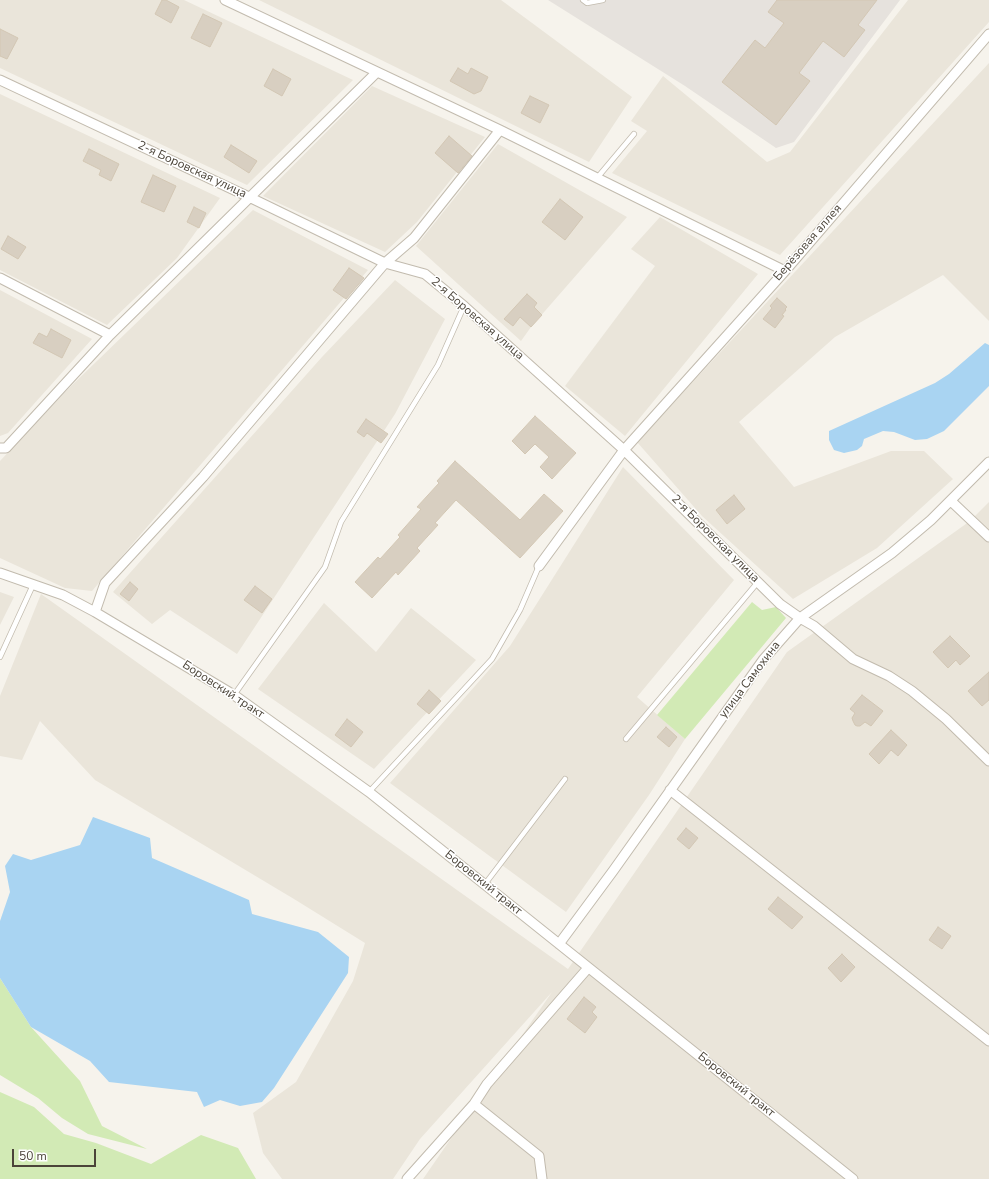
<!DOCTYPE html>
<meta charset="utf-8">
<style>
body{margin:0}
#map{position:relative;width:989px;height:1179px;overflow:hidden;background:#f6f3ec;font-family:"Nunito Sans",sans-serif}
canvas{display:block}
.scale{position:absolute;left:12px;top:1149px;width:84px;height:18px;box-sizing:border-box;border:2px solid #4b4439;border-top:0;padding-left:5px;font-size:12px;line-height:14px;white-space:nowrap;color:#4b4439;-webkit-text-stroke:3px #fff;paint-order:stroke}
</style>
<div id="map">
<canvas width="989" height="1179"></canvas>
<div class="scale">50 m</div>
</div>
<script>
const context = document.querySelector('canvas').getContext('2d');
context.lineJoin = 'round';
function fill(path, color) { context.fillStyle = color; context.fill(path, 'evenodd'); }
const shape = rows => new Path2D(rows.map(r => 'M' + r).join(''));
function strokePath(path, color, width, dash) { context.strokeStyle = color; context.lineWidth = width; context.lineCap = dash ? 'butt' : 'round'; context.setLineDash(dash || []); context.stroke(path); }
function write(font, color, halo, rows, align = 'center') {
  context.font = font + ' "Nunito Sans",sans-serif'; context.lineWidth = 3; context.setLineDash([]); context.textBaseline = 'middle'; context.strokeStyle = halo; context.fillStyle = color; for (const [text, x, y, turn = 0] of rows) {
    context.save(); context.translate(x, y); context.rotate((+turn || 0) * Math.PI / 180); context.textAlign = isNaN(turn) ? turn : align; if (halo) context.strokeText(text, 0, 0); context.fillText(text, 0, 0); context.restore();
  }
}
fill(shape([
 [0,0,184,0,353,80,247,185,0,68],
 [259,0,501,0,632,97,589,162],
 [908,0,989,0,989,22,780,255,612,173,647,131,631,121,663,76,767,162,790,152],
 [989,63,989,321,943,275,835,337,739,422,794,487,891,451,924,451,953,479,877,548,793,599,702,516,637,442],
 [372,86,485,137,417,222,385,252,263,196],
 [0,94,220,198,177,258,107,325,0,270],
 [498,144,627,217,531,327,521,341,416,246],
 [253,210,368,270,92,591,65,588,0,558,0,461,66,391],
 [660,217,758,274,625,436,565,386,655,266,631,249],
 [395,280,445,319,395,414,237,654,170,610,152,624,113,592,322,357],
 [0,290,92,339,8,433,0,436],
 [623,467,734,580,637,697,685,739,649,795,566,912,390,783,510,646],
 [989,502,989,1179,423,1179,552,992,420,1139,393,1179,282,1179,263,1153,253,1113,296,1082,353,981,365,943,294,899,95,780,40,721,22,760,0,756,0,696,41,594,568,969,787,652,970,521],
 [0,592,14,597,0,625],
 [324,603,376,652,411,608,476,660,374,769,258,689]
]), '#eae5da');
fill(shape([
 [548,0,900,0,794,142,776,148,685,86]
]), '#e6e2dd');
fill(shape([
 [752,602,762,610,776,607,786,618,685,739,657,715],
 [0,978,31,1027,80,1081,102,1126,147,1149,88,1134,62,1118,38,1098,0,1075],
 [0,1092,34,1107,64,1134,96,1143,151,1164,201,1135,238,1148,256,1179,0,1179]
]), '#d2eab5');
fill(shape([
 [985,343,989,345,989,386,944,431,927,439,915,440,894,432,883,431,864,439,862,446,857,450,844,453,834,450,829,440,829,431,935,383,949,374],
 [93,817,150,838,152,858,249,900,252,914,318,932,349,957,348,973,274,1088,262,1102,240,1106,220,1100,204,1107,197,1092,109,1082,90,1061,31,1027,0,978,0,921,10,892,5,866,13,854,31,860,80,845]
]), '#a9d4f2');
const building = shape([
 [162,0,166,0,179,7,171,23,155,14,162,0],
 [777,0,877,0,858,25,865,30,844,57,823,41,799,73,810,81,776,125,722,82,755,40,765,48,784,23,768,12,777,0],
 [203,14,222,23,210,47,191,38,203,14],
 [0,29,18,38,7,59,0,56,0,29],
 [458,68,468,74,471,68,488,77,481,91,474,94,450,81,458,68],
 [273,69,291,79,282,96,264,86,273,69],
 [530,96,549,105,540,123,521,113,530,96],
 [449,136,472,156,458,173,435,153,449,136],
 [231,145,257,161,249,173,224,157,231,145],
 [89,149,119,164,111,181,99,175,101,170,83,161,89,149],
 [153,175,176,186,164,212,141,202,153,175],
 [560,199,583,217,565,240,542,222,560,199],
 [194,207,206,213,199,228,187,222,194,207],
 [8,236,26,247,18,259,1,249,8,236],
 [349,268,364,278,346,299,333,290,349,268],
 [527,294,537,303,534,307,542,315,531,327,520,317,513,326,504,319,527,294],
 [777,298,787,307,785,309,786,310,782,315,784,316,775,328,763,319,772,308,770,306,777,298],
 [51,329,71,340,62,358,33,343,39,333,47,337,51,329],
 [535,416,576,453,552,479,540,467,549,457,535,444,525,454,512,441,535,416],
 [366,419,388,434,381,443,367,433,364,437,357,432,366,419],
 [455,461,520,520,544,494,563,511,520,558,456,500,435,523,438,525,417,548,420,551,398,575,396,572,372,598,355,582,378,557,380,559,400,537,398,535,421,509,417,507,439,483,437,481,455,461],
 [734,495,745,509,727,524,716,510,734,495],
 [130,582,138,589,129,601,120,594,130,582],
 [255,586,272,599,262,613,244,600,255,586],
 [950,636,970,656,960,665,956,660,948,668,933,652,950,636],
 [989,672,989,700,982,706,968,691,989,672],
 [429,690,441,701,429,714,417,704,429,690],
 [862,695,883,711,871,726,865,722,860,726,857,726,855,725,853,721,852,718,855,713,850,709,862,695],
 [347,719,363,732,351,747,335,735,347,719],
 [666,727,677,737,669,747,657,737,666,727],
 [891,730,907,745,898,756,891,750,879,764,869,754,891,730],
 [686,828,698,838,689,849,677,839,686,828],
 [778,897,803,917,792,929,768,909,778,897],
 [938,927,951,936,942,949,929,940,938,927],
 [842,954,855,967,841,982,828,968,842,954],
 [584,997,596,1007,592,1012,597,1017,585,1033,567,1019,584,997]
]);
fill(building, '#d8cfc1');
strokePath(building, '#d3c7b4', 1);
const service = shape([
 [583,0,587,3,603,0],
 [597,178,634,134],
 [0,657,33,585],
 [234,695,325,567,341,522,438,365,464,306],
 [626,739,758,582],
 [369,792,492,659,520,610,539,566],
 [485,884,565,779]
]);
const minor = shape([
 [225,0,500,130,785,271],
 [0,80,249,197,385,263,425,274,464,306,624,450,780,604,800,618,814,626,853,659,889,676,912,691,946,719,989,761],
 [0,278,110,335],
 [0,448,6,448,110,335,376,73],
 [951,501,989,537],
 [539,566,624,450,785,271,989,34],
 [0,573,63,595,95,612,234,695,369,792,853,1179],
 [95,612,105,583,203,477,385,263,414,238,500,130],
 [670,790,989,1041],
 [559,944,613,871,763,660,800,618,892,553,931,520,989,462],
 [474,1104,539,1156,542,1179],
 [407,1179,474,1104,487,1084,588,968]
]);
strokePath(service, '#c2bbae', 6);
strokePath(minor, '#c2bbae', 11);
strokePath(service, '#fff', 4.5);
strokePath(minor, '#fff', 9);
write('12px', '#4b4439', '#fff', [
 ["2-я Боровская улица",192,170,25],
 ["Берёзовая аллея",808,243,-49],
 ["2-я Боровская улица",477,319,41],
 ["2-я Боровская улица",715,539,45],
 ["улица Самохина",750,680,-53],
 ["Боровский тракт",223,690,33],
 ["Боровский тракт",483,883,39],
 ["Боровский тракт",736,1085,39]
]);
</script>
